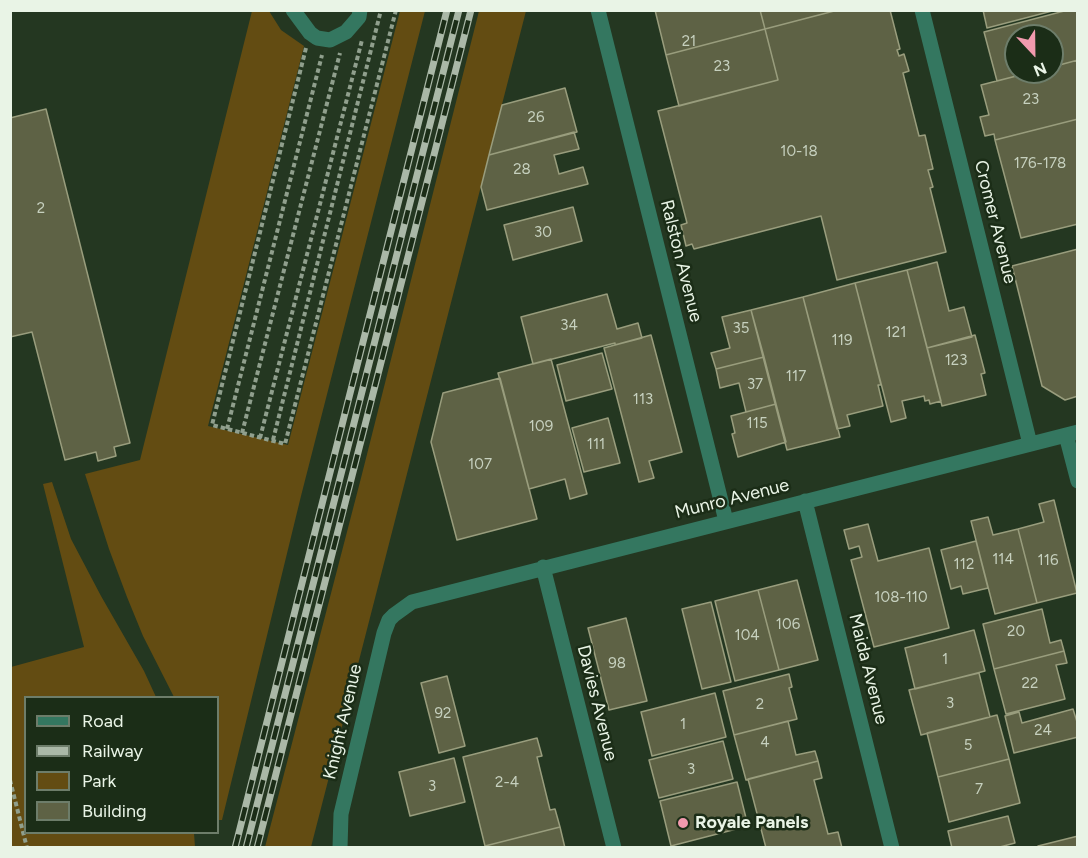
<!DOCTYPE html>
<style>
body{margin:0}
#map{position:relative;width:1088px;height:858px;overflow:hidden;background:#243721;font-family:Figtree,sans-serif}
canvas{display:block}
.frame{position:absolute;inset:0;border:12px solid #e9f4e6;pointer-events:none}
.legend{position:absolute;left:24px;top:696px;width:195px;height:138px;box-sizing:border-box;background:#1b2d17;border:2px solid #6d7d6a;margin:0;padding:8px 10px;list-style:none;font-size:18px;color:#e9f4e6}
.legend li{display:flex;align-items:center;gap:12px;height:30px}
.legend b{width:30px;border:2px solid #6d7d6a}
.north{position:absolute;left:1004px;top:24px;width:60px;height:60px;box-sizing:border-box;background:#1b2d17;border:2px solid #6d7d6a;border-radius:50%;rotate:158deg;font-size:16px;font-weight:700;line-height:24px;text-align:center;color:#e9f4e6}
.north::after{content:'';display:block;margin:auto;width:21px;height:27px;background:#f29aae;clip-path:polygon(50% 0,100% 100%,50% 72%,0 100%)}
</style>
<div id="map">
<canvas width="1088" height="858"></canvas>
<div class="frame"></div>
<ul class="legend">
<li><b style="height:8px;background:#347760"></b>Road</li>
<li><b style="height:8px;background:#aab8a7"></b>Railway</li>
<li><b style="height:16px;background:#634c12"></b>Park</li>
<li><b style="height:16px;background:#5e6245"></b>Building</li>
</ul>
<div class="north">N</div>
</div>
<script>
const context = document.querySelector('canvas').getContext('2d');
context.lineJoin = 'round';
function fill(path, color) { context.fillStyle = color; context.fill(path, 'evenodd'); }
const shape = rows => new Path2D(rows.map(r => 'M' + r).join(''));
function strokePath(path, color, width, dash) { context.strokeStyle = color; context.lineWidth = width; context.lineCap = dash ? 'butt' : 'round'; context.setLineDash(dash || []); context.stroke(path); }
function write(font, color, halo, rows, align = 'center') {
  context.font = font + ' Figtree,sans-serif'; context.lineWidth = 5; context.setLineDash([]); context.textBaseline = 'middle'; context.strokeStyle = halo; context.fillStyle = color; for (const [text, x, y, turn = 0] of rows) {
    context.save(); context.translate(x, y); context.rotate((+turn || 0) * Math.PI / 180); context.textAlign = isNaN(turn) ? turn : align; if (halo) context.strokeText(text, 0, 0); context.fillText(text, 0, 0); context.restore();
  }
}
fill(shape([
 [252,11,269,11,281,30,304,46,208,426,288,445,400,11,425,11,301,496,222,820,218,820,218,698,174,697,143,636,127,597,109,549,85,474,140,460],
 [479,11,526,11,311,847,265,847,361,478],
 [52,482,71,539,101,596,144,671,156,697,26,698,26,832,194,833,195,847,11,847,11,667,84,647,43,484]
]), '#634c12');
const building = shape([
 [655,10,760,10,765,29,666,55,655,10],
 [760,10,838,10,765,29,760,10],
 [838,10,890,10,900,49,897,50,899,56,904,54,909,71,903,73,919,136,925,135,933,169,928,170,933,187,930,188,946,252,837,280,821,216,694,249,692,244,686,246,681,225,687,223,658,111,778,80,765,29,838,10],
 [983,10,1056,10,987,28,983,10],
 [1068,10,1078,10,1078,60,1052,67,1052,36,1016,36,1016,72,1032,72,997,81,984,32,1068,10],
 [765,29,778,80,679,106,666,55,765,29],
 [1078,60,1078,119,995,140,994,134,985,136,980,117,989,115,981,85,1032,72,1052,72,1052,67,1078,60],
 [565,88,577,132,489,155,502,105,565,88],
 [46,109,130,443,114,447,116,456,98,461,96,452,65,460,32,332,10,337,10,118,46,109],
 [1078,119,1078,224,1021,238,995,140,1078,119],
 [574,132,579,149,554,155,559,174,583,167,588,184,487,210,481,187,489,155,574,132],
 [573,207,582,241,513,260,504,225,573,207],
 [1078,249,1078,396,1065,400,1042,386,1012,266,1078,249],
 [937,262,949,311,964,307,972,337,927,348,907,270,937,262],
 [907,270,941,401,930,404,929,400,925,401,924,396,902,401,906,418,891,422,855,283,907,270],
 [855,283,881,385,878,385,883,406,847,415,850,426,837,429,803,297,855,283],
 [607,294,617,329,638,323,642,338,615,345,615,343,533,364,521,317,607,294],
 [803,297,840,437,787,450,751,310,803,297],
 [751,310,764,357,716,369,711,353,730,348,722,317,751,310],
 [651,335,682,452,649,461,654,478,639,482,604,348,651,335],
 [975,335,985,373,981,374,986,395,942,406,927,348,975,335],
 [602,353,612,389,566,401,557,365,602,353],
 [764,357,776,404,746,412,739,383,720,388,716,369,764,357],
 [551,359,587,494,570,499,565,479,529,489,498,373,551,359],
 [500,378,537,519,457,540,431,442,443,393,500,378],
 [776,404,786,442,738,457,732,434,735,433,731,416,776,404],
 [608,418,620,463,584,472,572,428,608,418],
 [1054,500,1077,593,1037,603,1018,529,1044,522,1039,504,1054,500],
 [988,517,993,535,1018,529,1037,603,995,614,971,521,988,517],
 [868,524,878,561,929,548,949,628,874,647,851,560,862,557,859,546,849,549,844,530,868,524],
 [976,541,988,588,963,594,961,586,951,589,941,550,976,541],
 [797,580,818,660,779,670,758,590,797,580],
 [758,590,779,670,735,681,715,601,758,590],
 [711,602,731,682,702,689,682,609,711,602],
 [1042,609,1050,643,1061,640,1064,651,994,669,983,624,1042,609],
 [626,618,647,701,609,710,588,628,626,618],
 [974,630,985,671,915,689,905,648,974,630],
 [1064,651,1067,663,1056,665,1065,699,1006,714,994,669,1064,651],
 [979,673,990,717,921,735,909,690,979,673],
 [789,674,792,687,789,688,797,719,734,735,723,691,789,674],
 [447,676,465,746,439,753,421,683,447,676],
 [715,693,726,737,652,756,641,712,715,693],
 [1073,709,1078,725,1078,737,1014,753,1005,716,1019,712,1022,723,1073,709],
 [997,715,1009,759,938,777,927,733,997,715],
 [788,721,796,755,815,751,818,761,746,780,734,735,788,721],
 [537,738,542,756,537,757,550,810,555,809,560,827,485,846,463,757,537,738],
 [723,741,733,779,659,798,649,760,723,741],
 [454,758,465,802,410,816,399,772,454,758],
 [1009,759,1020,803,949,822,938,777,1009,759],
 [818,761,822,778,814,780,828,834,838,832,842,848,766,848,748,779,818,761],
 [737,782,748,826,671,846,660,801,737,782],
 [1008,816,1015,843,996,848,952,848,948,831,1008,816],
 [560,827,565,848,486,848,485,846,560,827],
 [1078,836,1078,848,1039,848,1038,846,1078,836]
]);
fill(building, '#5e6245');
strokePath(building, '#999d7d', 1.5);
strokePath(shape([
 [306,48,212,425,285,444,396,10],
 [227,429,322,55],
 [242,433,340,53],
 [260,438,362,40],
 [273,440,381,10],
 [10,780,27,848]
]), '#909f8d', 4, [4.5, 3]);
strokePath(shape([
 [293,10,310,33,317,38,330,40,346,32,359,17,360,10],
 [598,10,726,521],
 [922,10,1030,444],
 [1066,435,1078,481],
 [805,501,892,848],
 [543,567,614,848],
 [340,848,341,814,384,633,389,620,394,615,412,602,1078,432]
]), '#347760', 15);
const rail = shape([
 [235,848,447,10],
 [246,848,459,10],
 [257,848,471,10]
]);
strokePath(rail, '#aab8a7', 7);
strokePath(rail, '#1b2d17', 4.5, [14]);
for (const [x, y, r, color] of [
 [683,823,6,"#f29aae"]
]) { const dot = new Path2D(); dot.arc(x, y, r, 0, 2 * Math.PI); context.fillStyle = color; context.fill(dot); strokePath(dot, '#1b2d17', 2); }
write('15px', '#c6d0be', null, [
 ["21",689,42],
 ["23",722,67],
 ["23",1031,100],
 ["26",536,118],
 ["10-18",799,152],
 ["176-178",1040,164],
 ["28",522,170],
 ["2",41,209],
 ["30",543,233],
 ["34",569,326],
 ["35",741,329],
 ["121",896,333],
 ["119",842,341],
 ["123",956,361],
 ["117",796,377],
 ["37",755,385],
 ["113",643,400],
 ["115",757,424],
 ["109",541,427],
 ["111",596,445],
 ["107",480,465],
 ["114",1003,560],
 ["116",1048,561],
 ["112",964,565],
 ["108-110",901,598],
 ["106",788,625],
 ["20",1016,632],
 ["104",747,636],
 ["1",945,660],
 ["98",617,664],
 ["22",1030,684],
 ["3",950,704],
 ["2",760,705],
 ["92",443,714],
 ["1",683,725],
 ["24",1043,731],
 ["4",765,743],
 ["5",968,746],
 ["3",691,770],
 ["2-4",507,783],
 ["3",432,787],
 ["7",979,790]
]);
write('18px', '#e9f4e6', '#1b2d17', [
 ["Cromer Avenue",995,222,76],
 ["Ralston Avenue",681,261,76],
 ["Munro Avenue",732,499,-14],
 ["Maida Avenue",868,669,76],
 ["Davies Avenue",597,703,76],
 ["Knight Avenue",343,722,-77]
]);
write('bold 18px', '#e9f4e6', '#1b2d17', [
 ["Royale Panels",695,823]
], 'left');
</script>
